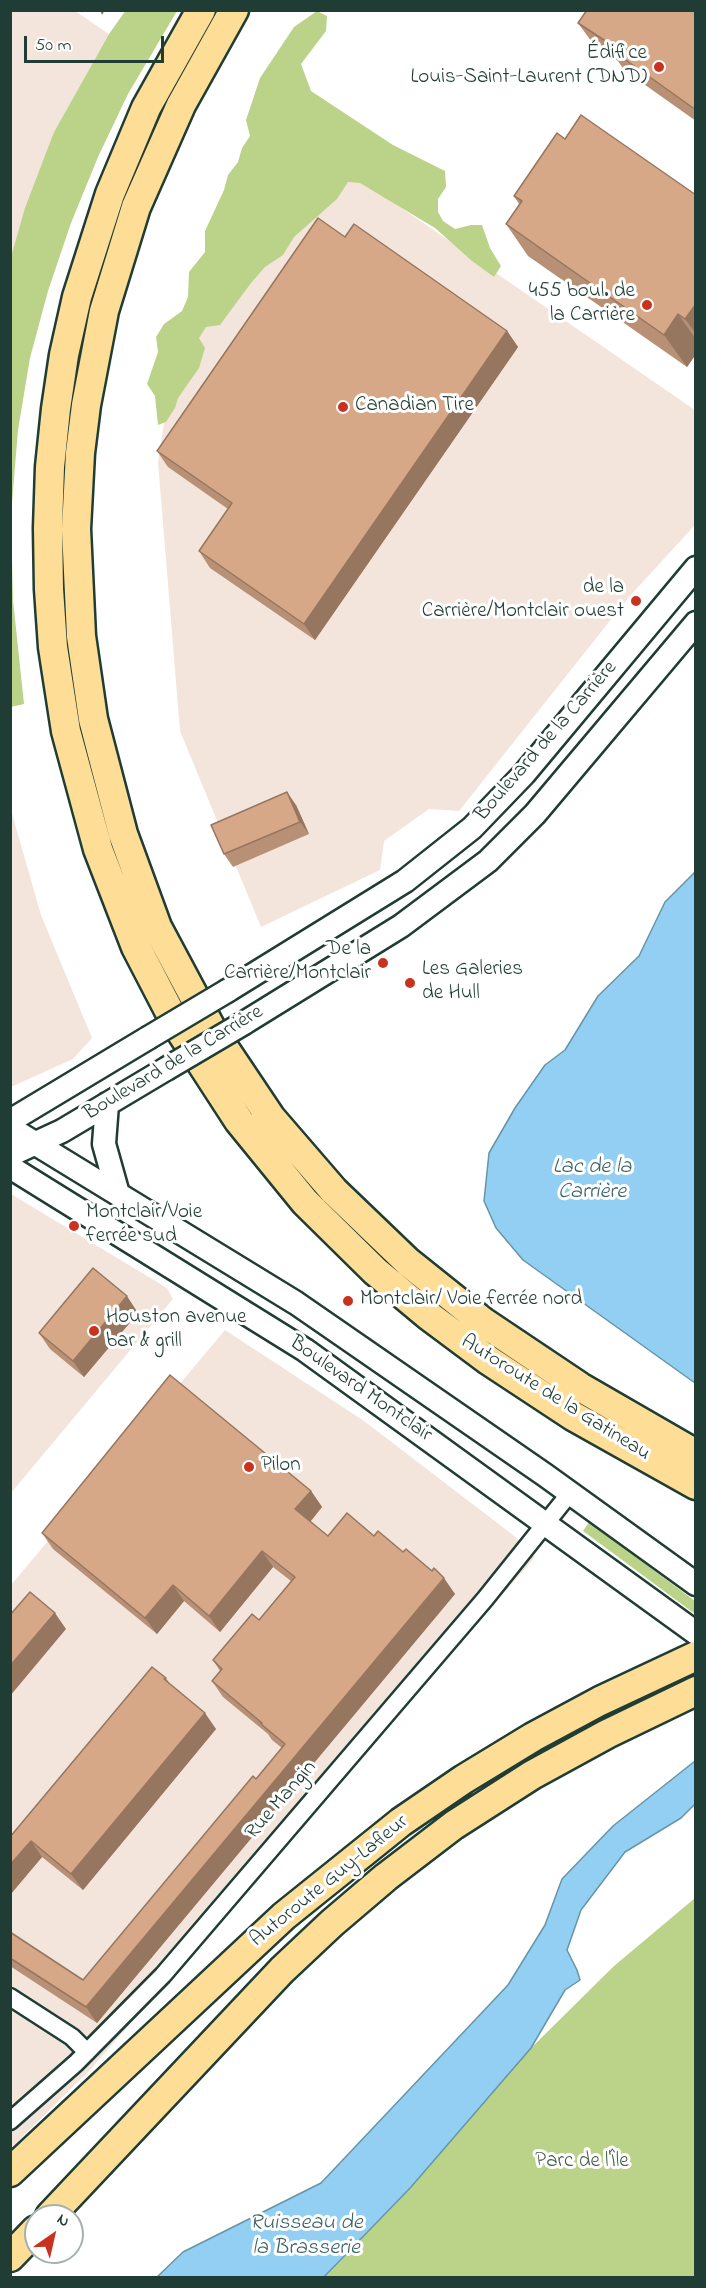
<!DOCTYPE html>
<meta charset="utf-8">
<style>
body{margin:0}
#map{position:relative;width:706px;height:2288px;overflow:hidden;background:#fff;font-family:"Indie Flower",sans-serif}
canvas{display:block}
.frame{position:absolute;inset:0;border:12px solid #1f3d34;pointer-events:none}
.north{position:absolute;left:24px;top:2204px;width:60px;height:60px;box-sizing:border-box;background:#fff;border:2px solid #a5b1ae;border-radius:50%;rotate:34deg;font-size:16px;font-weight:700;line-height:24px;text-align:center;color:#1f3d34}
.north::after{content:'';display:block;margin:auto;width:21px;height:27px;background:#c8321e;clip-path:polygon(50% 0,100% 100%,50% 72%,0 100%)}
.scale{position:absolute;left:24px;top:36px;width:140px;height:27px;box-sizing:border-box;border:3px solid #1f3d34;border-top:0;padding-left:8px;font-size:18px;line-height:21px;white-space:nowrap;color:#1f3d34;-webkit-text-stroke:4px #fff;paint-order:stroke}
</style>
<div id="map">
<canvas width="706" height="2288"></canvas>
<div class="frame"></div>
<div class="north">N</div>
<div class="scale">50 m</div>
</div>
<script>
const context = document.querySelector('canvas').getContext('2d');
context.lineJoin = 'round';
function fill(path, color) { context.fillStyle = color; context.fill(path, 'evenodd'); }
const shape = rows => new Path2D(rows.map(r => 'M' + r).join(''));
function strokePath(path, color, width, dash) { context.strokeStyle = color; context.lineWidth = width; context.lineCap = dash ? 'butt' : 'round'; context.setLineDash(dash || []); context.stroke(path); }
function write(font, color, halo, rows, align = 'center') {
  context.font = font + ' "Indie Flower",sans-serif'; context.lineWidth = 6; context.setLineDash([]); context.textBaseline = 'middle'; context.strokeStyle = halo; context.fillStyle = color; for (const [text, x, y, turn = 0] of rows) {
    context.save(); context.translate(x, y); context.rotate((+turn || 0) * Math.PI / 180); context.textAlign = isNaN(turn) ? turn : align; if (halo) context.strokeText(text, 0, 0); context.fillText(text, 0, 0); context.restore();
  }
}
fill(shape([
 [11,11,75,11,109,34,54,132,11,257],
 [259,110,695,410,695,525,628,598,459,811,429,809,384,841,380,870,261,927,180,731,158,462,175,353],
 [11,810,41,915,92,1038,73,1059,11,1087],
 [11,1194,167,1288,173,1299,11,1493],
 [225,1330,364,1421,513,1535,535,1557,90,2070,11,2148,11,1585]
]), '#f3e5db');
fill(shape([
 [126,10,177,11,128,94,98,157,71,223,48,291,30,358,18,430,11,515,13,600,24,704,11,707,11,257,25,208,54,132,109,34],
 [317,11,327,16,326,31,301,64,311,91,393,145,445,171,446,187,438,199,438,212,443,221,455,229,471,225,482,225,490,248,501,266,494,277,472,261,435,228,360,183,348,182,337,199,294,237,283,255,265,267,251,283,220,325,206,327,199,338,205,348,199,368,178,398,175,408,166,422,158,425,155,396,147,384,158,352,156,337,164,324,182,311,188,297,189,272,205,252,205,231,224,190,228,175,238,162,242,148,250,136,246,120,260,78,294,27],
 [589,1522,695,1601,695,1614,583,1531],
 [695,1898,695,2277,324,2278,411,2187,531,2048,614,1966]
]), '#bbd389');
const water = shape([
 [695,872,695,1383,523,1260,496,1228,484,1201,489,1153,515,1108,545,1065,565,1050,598,996,639,956,665,902,695,872],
 [695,1761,695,1804,681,1818,625,1852,581,1910,567,1950,577,1970,580,1980,565,1990,531,2048,411,2187,324,2277,157,2277,183,2252,321,2183,508,1985,545,1925,562,1879,613,1826,695,1761]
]);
fill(water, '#93cff3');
strokePath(water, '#6595a7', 1.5);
const street = shape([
 [10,1997,72,2037,87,2052],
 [10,2121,76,2063,163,1975,485,1599,570,1493]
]);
const secondary = shape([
 [227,991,405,881,472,828,524,774,696,568],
 [244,1023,401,926,488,861,535,814,696,623],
 [107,1104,104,1144,118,1194],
 [10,1121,148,1038],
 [10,1128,296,1303,545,1475,696,1584],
 [10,1155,62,1131,166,1069],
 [10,1167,305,1350,696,1633]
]);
const highway = shape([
 [201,10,146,108,110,194,77,297,64,355,56,409,50,467,48,528,49,589,53,647,66,731,98,849,136,947,176,1024,239,1121,305,1202,375,1271,429,1316,488,1360,573,1416,696,1485],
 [234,10,181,105,136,207,104,311,86,405,80,453,76,529,81,636,93,719,123,834,157,927,212,1030,271,1118,334,1191,408,1262,483,1322,580,1387,696,1454],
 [10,2172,284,1916,401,1822,464,1779,533,1737,600,1701,696,1656],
 [50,2216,282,1970,332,1923,386,1877,454,1825,532,1775,607,1734,696,1691],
 [10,2257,36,2230]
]);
strokePath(street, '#1f3d34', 21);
strokePath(secondary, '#1f3d34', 27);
strokePath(highway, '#1f3d34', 33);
strokePath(street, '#fff', 16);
strokePath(secondary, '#fff', 22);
strokePath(highway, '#fedd96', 28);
const secondaryBridge = shape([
 [148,1038,227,991],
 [166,1069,244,1023]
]);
strokePath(secondaryBridge, '#1f3d34', 27, []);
strokePath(secondaryBridge, '#fff', 22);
fill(shape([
 [696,10,696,121,624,70,618,61,594,45,578,23],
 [565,139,696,195,696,354,687,367,528,256,506,224,519,204,514,196],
 [345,237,507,331,518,347,315,640,210,568,199,551,228,509,168,467,157,451],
 [296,805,309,834,233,867,224,854],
 [138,1313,84,1377,50,1349,39,1333],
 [311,1491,322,1507,310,1521,328,1536,374,1536,455,1594,97,2023,10,1966,10,1932,83,1980,282,1748,272,1740,268,1734,223,1697,212,1681,220,1671,213,1660,259,1620,291,1581,273,1567,220,1632,184,1601,157,1634,53,1549,42,1533],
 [166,1678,170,1684,216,1729,83,1890,42,1857,10,1895,10,1837]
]), '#b89075');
fill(shape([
 [100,10,105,10,102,15],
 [696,304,696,334,685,319],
 [678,314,696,339,696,354,687,367,664,335],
 [507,331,518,347,315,640,304,624],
 [287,792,296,805,309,834,300,822],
 [127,1296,138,1313,84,1377,73,1361],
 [311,1491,322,1507,307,1526,295,1509],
 [262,1551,273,1567,220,1632,209,1616],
 [444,1578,455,1594,97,2023,86,2007],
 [173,1585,184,1601,157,1634,145,1618],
 [55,1613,66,1629,10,1696,10,1666],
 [205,1713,216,1729,83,1890,71,1874],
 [31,1841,42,1857,10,1895,10,1865]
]), '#96765f');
const building = shape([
 [587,10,696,10,696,110,609,48,607,42,578,23,587,10],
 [581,115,696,195,696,304,685,319,678,314,664,335,506,224,522,201,514,196,557,133,565,139,581,115],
 [318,218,345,237,354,224,507,331,304,624,199,551,232,503,157,451,318,218],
 [287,792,300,822,224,854,211,825,287,792],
 [93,1268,127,1296,73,1361,39,1333,93,1268],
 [170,1375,311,1491,295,1509,328,1536,347,1513,374,1536,378,1531,403,1552,406,1549,432,1571,434,1568,444,1578,86,2007,10,1958,10,1932,83,1980,253,1776,256,1779,285,1744,261,1724,262,1723,212,1681,222,1669,213,1660,252,1614,259,1620,295,1577,262,1551,209,1616,173,1585,145,1618,42,1533,170,1375],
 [30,1592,55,1613,10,1666,10,1615,30,1592],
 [152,1667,166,1678,164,1679,205,1713,71,1874,31,1841,10,1865,10,1837,152,1667]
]);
fill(building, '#d6a888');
strokePath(building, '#96765f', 1.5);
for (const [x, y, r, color] of [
 [659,67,6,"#c8321e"],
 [647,305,6,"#c8321e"],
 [343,407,6,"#c8321e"],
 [636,601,6,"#c8321e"],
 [383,963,6,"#c8321e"],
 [410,983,6,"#c8321e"],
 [74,1226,6,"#c8321e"],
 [348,1301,6,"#c8321e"],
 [94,1331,6,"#c8321e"],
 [249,1467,6,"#c8321e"]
]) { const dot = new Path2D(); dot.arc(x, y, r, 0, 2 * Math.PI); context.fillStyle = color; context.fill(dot); strokePath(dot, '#fff', 2); }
write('21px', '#1f3d34', '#fff', [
 ["Édifice",647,55,"right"],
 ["Louis-Saint-Laurent (DND)",647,79,"right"],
 ["455 boul. de",635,293,"right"],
 ["la Carrière",635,317,"right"],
 ["Canadian Tire",355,407],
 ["de la",624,589,"right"],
 ["Carrière/Montclair ouest",624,613,"right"],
 ["De la",371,951,"right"],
 ["Carrière/Montclair",371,975,"right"],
 ["Les Galeries",422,971],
 ["de Hull",422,995],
 ["Montclair/Voie",86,1214],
 ["ferrée sud",86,1238],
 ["Montclair/ Voie ferrée nord",360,1301],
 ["Houston avenue",106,1319],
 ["bar & grill",106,1343],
 ["Pilon",261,1467]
], 'left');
write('21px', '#1f3d34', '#fff', [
 ["Boulevard de la Carrière",547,742,-49],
 ["Boulevard de la Carrière",174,1064,-31],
 ["Boulevard Montclair",360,1390,35],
 ["Autoroute de la Gatineau",555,1399,32],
 ["Rue Mangin",282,1801,-49],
 ["Autoroute Guy-Lafleur",330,1882,-39]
]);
write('21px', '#466249', '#fff', [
 ["Parc de l'Île",582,2163]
]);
write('italic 22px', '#3c6264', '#fff', [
 ["Lac de la",592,1168],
 ["Carrière",592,1193],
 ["Ruisseau de",306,2224],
 ["la Brasserie",306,2249]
]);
</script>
